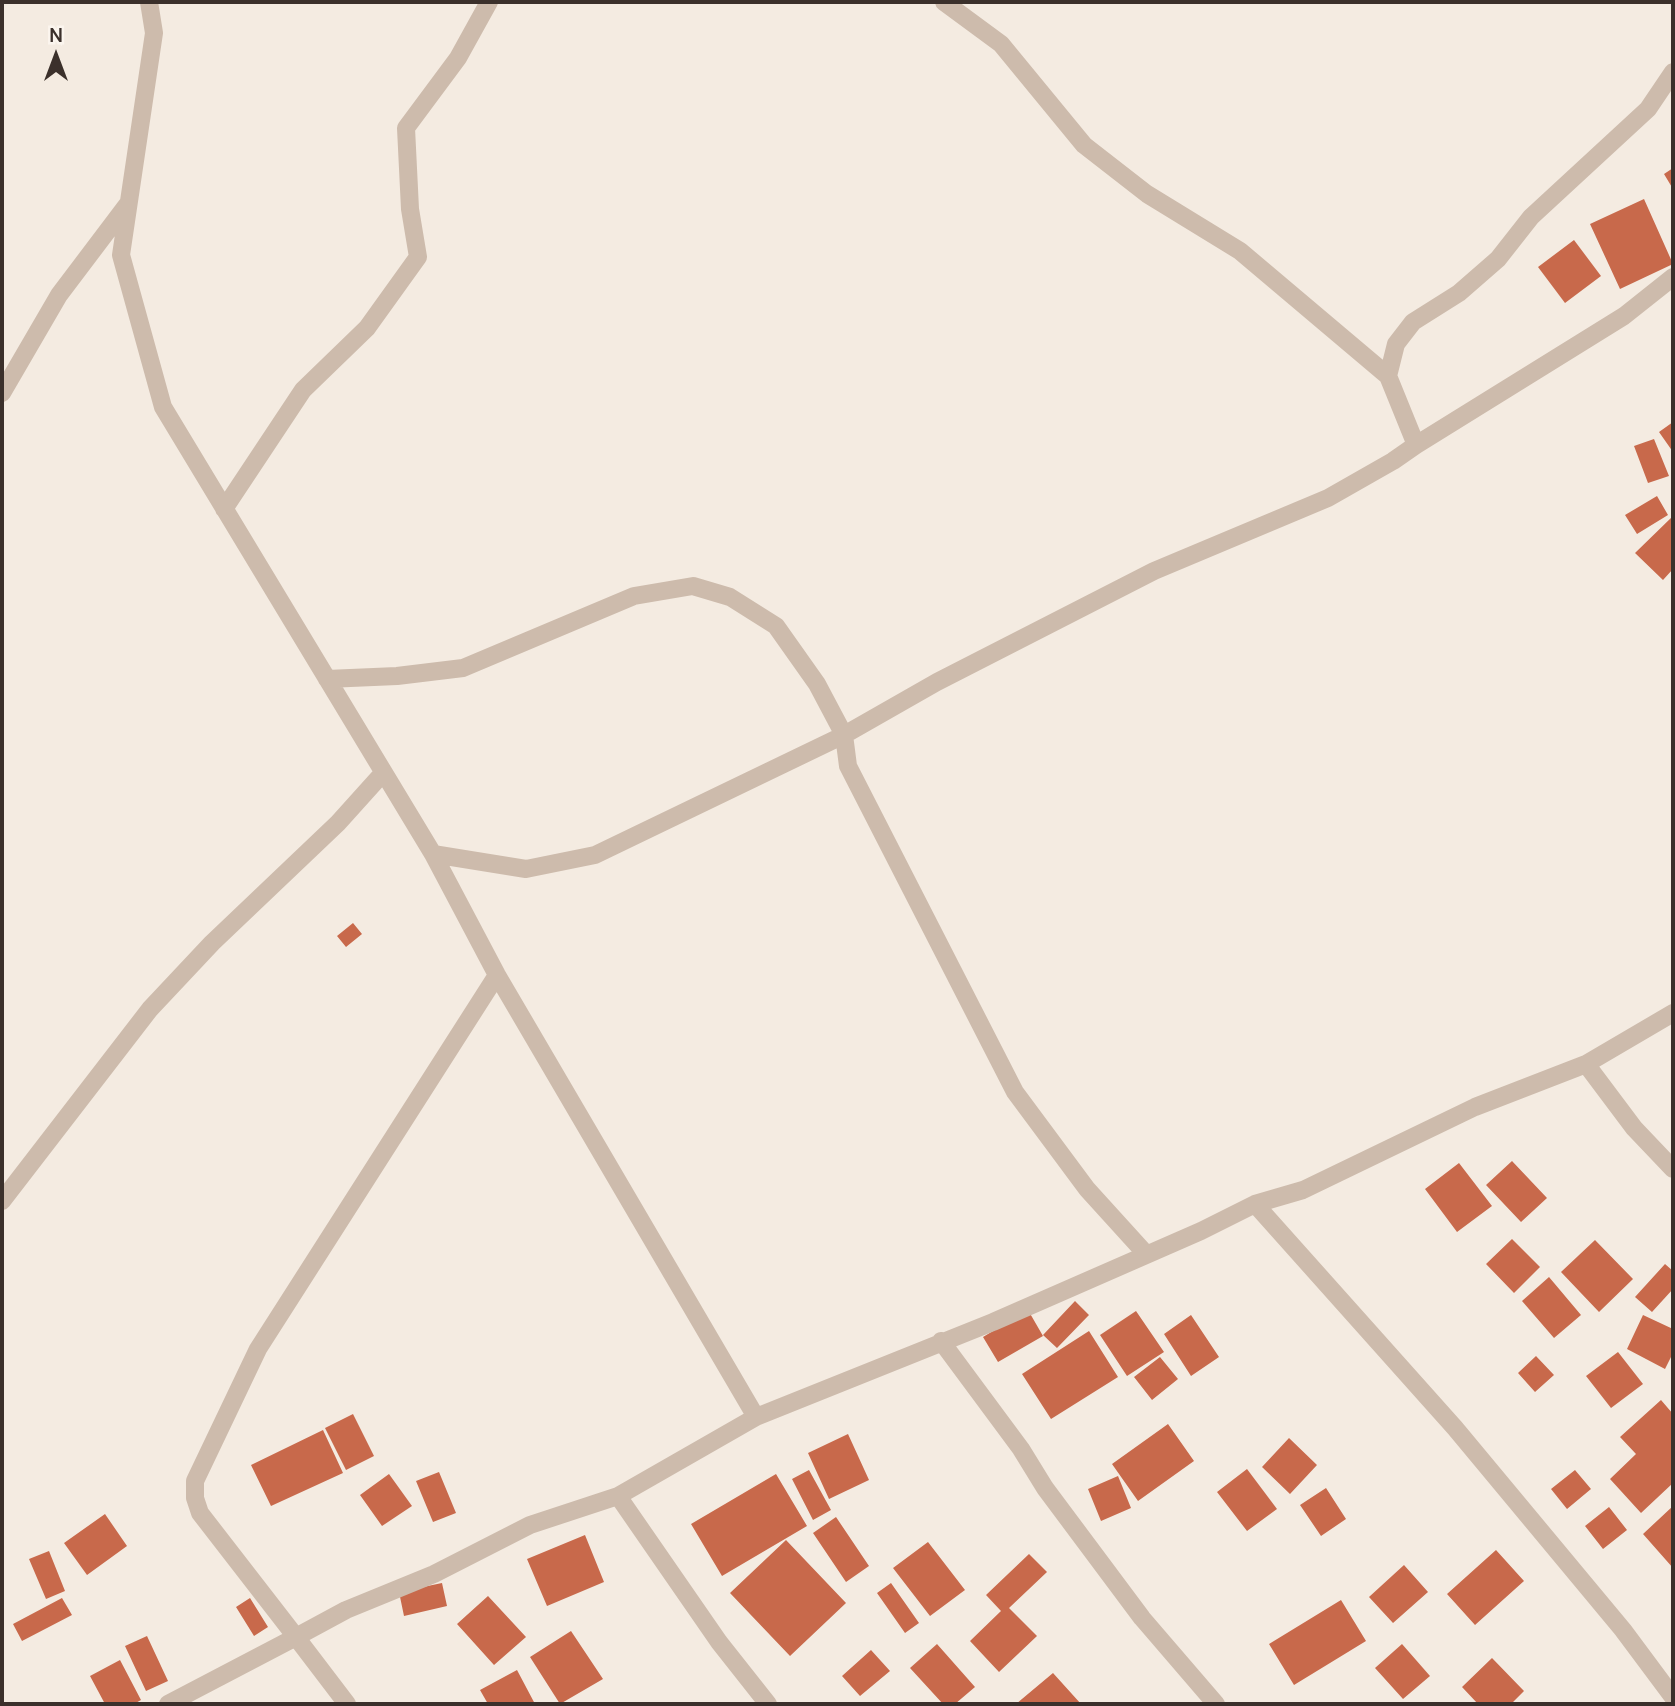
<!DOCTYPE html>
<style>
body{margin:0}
#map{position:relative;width:1675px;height:1706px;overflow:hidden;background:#f4ebe1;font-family:Manrope,sans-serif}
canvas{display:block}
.frame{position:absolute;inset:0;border:4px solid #3b302b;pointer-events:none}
.north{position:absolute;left:21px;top:21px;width:70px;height:70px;-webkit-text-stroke:5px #fbf5ee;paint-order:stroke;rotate:0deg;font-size:19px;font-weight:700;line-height:28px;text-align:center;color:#3b302b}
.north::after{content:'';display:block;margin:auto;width:24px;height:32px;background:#3b302b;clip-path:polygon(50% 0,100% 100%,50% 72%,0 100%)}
</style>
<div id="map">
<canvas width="1675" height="1706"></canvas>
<div class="frame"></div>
<div class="north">N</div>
</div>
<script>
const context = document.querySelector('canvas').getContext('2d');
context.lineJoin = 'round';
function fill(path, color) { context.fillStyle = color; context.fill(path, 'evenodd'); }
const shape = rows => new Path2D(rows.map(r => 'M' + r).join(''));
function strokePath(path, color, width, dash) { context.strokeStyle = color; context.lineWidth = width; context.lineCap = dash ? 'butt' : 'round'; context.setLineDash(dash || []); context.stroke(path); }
fill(shape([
 [1673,168,1673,189,1664,174],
 [1644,199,1673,264,1620,289,1590,224],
 [1574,240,1601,276,1565,303,1538,267],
 [1673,422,1673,452,1659,432],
 [1654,439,1669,476,1648,483,1634,446],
 [1657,496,1668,515,1637,534,1625,515],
 [1673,516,1673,553,1671,555,1673,569,1663,580,1635,553],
 [353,923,362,934,346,947,337,936],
 [1512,1161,1547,1198,1521,1222,1486,1185],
 [1459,1163,1492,1206,1457,1232,1425,1189],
 [1512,1239,1540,1267,1514,1293,1486,1264],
 [1595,1240,1633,1279,1599,1312,1561,1272],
 [1665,1264,1673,1271,1673,1289,1652,1312,1635,1297],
 [1549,1277,1581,1315,1554,1338,1522,1301],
 [1075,1301,1089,1315,1057,1348,1043,1335],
 [1028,1310,1043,1336,998,1362,983,1337],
 [1136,1311,1164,1352,1127,1376,1100,1335],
 [1191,1315,1219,1357,1191,1376,1164,1334],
 [1643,1315,1673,1329,1673,1353,1665,1369,1627,1349],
 [1089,1331,1118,1377,1051,1419,1022,1374],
 [1618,1352,1643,1384,1611,1408,1586,1376],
 [1536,1356,1554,1375,1535,1392,1518,1373],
 [1160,1357,1178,1379,1152,1400,1134,1377],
 [1661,1400,1673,1414,1673,1483,1641,1513,1610,1479,1636,1454,1620,1437],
 [353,1414,374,1456,346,1470,325,1428],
 [1168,1424,1194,1461,1138,1501,1112,1464],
 [323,1430,343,1473,271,1506,251,1465],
 [848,1434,869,1480,829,1499,808,1453],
 [1289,1438,1317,1465,1290,1494,1262,1467],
 [1247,1469,1277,1509,1247,1531,1217,1492],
 [809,1470,831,1510,813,1520,792,1479],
 [1575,1470,1591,1489,1567,1509,1551,1489],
 [439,1472,456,1513,433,1522,416,1481],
 [389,1474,412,1506,382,1526,360,1495],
 [776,1474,807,1526,722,1576,691,1524],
 [1118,1476,1131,1508,1101,1521,1088,1489],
 [1326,1488,1346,1519,1321,1536,1300,1505],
 [1673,1506,1673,1568,1643,1534],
 [1609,1507,1627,1530,1603,1549,1585,1526],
 [105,1514,127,1546,87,1575,64,1543],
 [836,1517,869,1566,846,1582,813,1533],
 [585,1535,604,1582,547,1606,527,1559],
 [786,1540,846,1603,790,1656,730,1593],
 [928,1542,965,1590,930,1616,893,1568],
 [1496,1550,1524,1581,1475,1625,1447,1594],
 [49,1551,65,1591,46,1599,29,1559],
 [1029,1554,1047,1572,1009,1608,1037,1636,999,1672,970,1641,1001,1611,986,1595],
 [1404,1565,1428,1592,1393,1623,1369,1597],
 [442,1583,447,1606,404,1616,399,1592],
 [891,1583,919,1623,905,1633,877,1593],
 [488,1596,526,1637,494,1665,457,1624],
 [62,1598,72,1615,22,1641,13,1624],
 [250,1598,268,1627,254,1636,236,1607],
 [1341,1600,1366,1641,1294,1685,1269,1644],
 [571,1631,603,1679,560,1704,530,1657],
 [147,1636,168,1681,146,1691,125,1646],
 [937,1644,975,1687,955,1704,943,1704,910,1668],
 [1402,1644,1430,1676,1403,1699,1375,1668],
 [871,1650,890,1671,860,1696,842,1676],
 [1492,1658,1524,1691,1511,1704,1478,1704,1462,1687],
 [120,1660,141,1700,134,1704,105,1704,90,1676],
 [517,1670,535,1704,488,1704,480,1690],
 [1053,1673,1081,1704,1016,1704]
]), '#c8694b');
strokePath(shape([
 [149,2,154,33,121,255,163,407,433,854,497,975,756,1417],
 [944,2,1001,44,1084,145,1147,194,1240,251,1388,376],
 [2,393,59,295,127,205],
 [1416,445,1624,316,1673,277],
 [224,509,303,390,367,328,418,257,410,209,406,128,458,58,489,2],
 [327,679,397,676,463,668,634,596,693,586,730,597,776,626,817,684,844,735,848,766,1015,1092,1087,1189,1146,1254],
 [433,854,526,869,595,855,844,735,937,682,1154,571,1328,498,1393,461,1416,445,1388,376,1396,344,1413,322,1459,293,1498,259,1531,217,1648,109,1673,72],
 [1586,1064,1634,1128,1673,1169],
 [2,1201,150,1009,212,943,338,823,383,773],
 [1255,1204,1455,1428,1623,1630,1673,1697],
 [941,1341,1021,1449,1045,1488,1142,1618,1216,1704],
 [618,1496,719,1642,768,1704],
 [168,1704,296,1637,200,1513,195,1498,195,1481,258,1349,497,975],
 [347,1704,296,1637,346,1610,434,1574,530,1525,618,1496,756,1417,993,1322,1201,1231,1255,1204,1303,1190,1475,1107,1586,1064,1673,1013]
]), '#cdbbac', 18);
</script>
